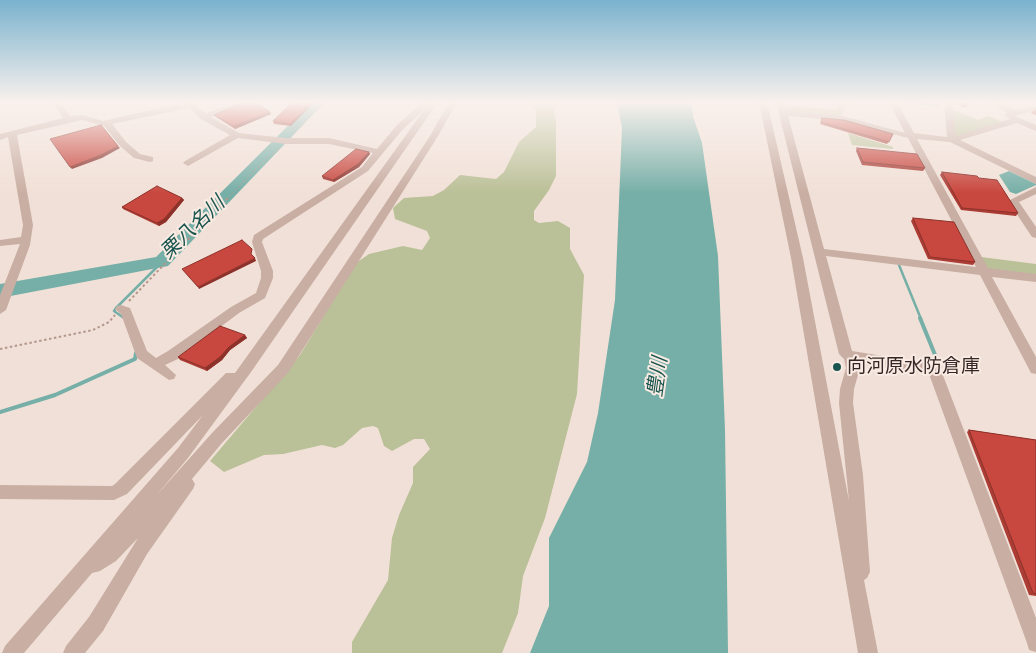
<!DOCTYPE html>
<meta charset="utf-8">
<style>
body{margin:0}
canvas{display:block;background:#f1e0d7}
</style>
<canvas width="1036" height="653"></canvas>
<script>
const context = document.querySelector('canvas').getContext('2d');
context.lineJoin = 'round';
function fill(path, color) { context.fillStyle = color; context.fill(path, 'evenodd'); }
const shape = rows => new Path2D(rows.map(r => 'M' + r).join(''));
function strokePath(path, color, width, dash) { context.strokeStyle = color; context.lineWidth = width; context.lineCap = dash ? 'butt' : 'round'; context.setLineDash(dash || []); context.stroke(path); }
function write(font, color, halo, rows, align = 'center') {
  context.font = font + ' "PT Sans Narrow","Noto Sans JP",sans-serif'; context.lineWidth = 4; context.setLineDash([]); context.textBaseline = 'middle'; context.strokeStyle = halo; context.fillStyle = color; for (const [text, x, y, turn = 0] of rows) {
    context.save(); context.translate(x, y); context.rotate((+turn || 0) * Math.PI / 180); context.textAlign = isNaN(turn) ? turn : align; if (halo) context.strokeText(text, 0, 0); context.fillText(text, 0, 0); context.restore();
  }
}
fill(shape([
 [527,102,557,102,554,112,556,121,556,176,549,190,534,211,534,220,539,223,558,221,570,228,570,249,584,275,577,394,545,518,523,576,518,613,502,653,352,653,352,642,388,580,392,538,399,515,413,483,413,467,430,449,424,439,414,439,392,451,384,446,378,428,373,426,362,428,343,445,335,448,322,445,283,454,264,455,224,472,210,461,300,355,356,263,369,254,403,246,422,250,430,238,427,231,395,219,393,208,404,198,433,196,444,190,460,175,496,179,504,172,519,142,536,127,536,110],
 [835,102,855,102,857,106,847,104,841,116,786,112,784,105,838,110],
 [952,109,978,120,989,116,1004,123,954,138],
 [848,133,893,147,893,149,852,145],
 [981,257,1036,264,1036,276,988,270]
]), '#bac097');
fill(shape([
 [617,102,691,102,693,116,702,143,718,256,725,430,728,653,530,653,549,606,549,538,587,462,598,413,615,300,622,128],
 [1009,171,1036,184,1036,185,1016,194,1010,192,999,175]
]), '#76afa7');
strokePath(shape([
 [897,102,937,105,938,102],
 [899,265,921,319],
 [124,318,114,311,116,308,162,262]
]), '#76afa7', 2.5);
strokePath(shape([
 [920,318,940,367],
 [0,412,55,395,135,359,136,353]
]), '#76afa7', 4);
fill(shape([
 [312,102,325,102,168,266,0,298,0,284,156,257,312,102]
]), '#76afa7');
strokePath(shape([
 [293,134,325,102],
 [227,199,269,156,280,148]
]), '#b5978d', 1, [2, 2]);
strokePath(shape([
 [129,301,228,198],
 [0,349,93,330,109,322,115,315]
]), '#b5978d', 2, [2.5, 2.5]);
fill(shape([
 [53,102,61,102,70,116,83,115,103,121,187,102,195,102,197,107,206,113,238,102,249,102,211,117,239,133,286,138,329,138,377,149,397,125,423,102,438,102,251,372,188,458,155,497,212,433,278,365,430,136,449,102,457,102,438,136,288,373,222,443,192,479,195,484,193,489,147,554,103,631,85,653,63,653,66,646,89,617,138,538,116,561,100,571,92,573,24,653,2,653,5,646,178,448,203,415,127,494,114,500,0,499,0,485,112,486,115,484,226,373,235,373,424,110,403,129,368,171,263,239,262,242,273,271,273,278,265,298,239,313,178,359,165,365,176,375,174,379,169,380,137,358,121,314,115,309,117,306,121,305,130,308,147,351,156,358,168,351,231,307,256,293,261,278,261,271,252,242,254,235,362,167,373,153,329,144,286,144,238,138,188,166,183,163,185,161,230,135,201,119,189,108,112,124,126,142,140,154,153,157,153,161,150,162,134,158,120,146,104,126,82,120,17,135,33,225,30,245,6,310,0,314,0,295,20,244,0,246,0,240,21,237,23,225,8,137,0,140,0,134,63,118,53,102],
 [759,102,767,102,803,258,849,501,839,403,840,389,846,368,844,359,839,354,776,102,784,102,786,111,843,116,905,133,889,102,897,102,914,133,947,137,944,102,952,102,956,136,1010,119,1004,115,1007,113,989,102,999,102,1015,110,1036,105,1036,110,1015,116,1036,125,1036,131,1017,123,960,140,1036,177,1036,184,950,142,917,139,988,268,1036,274,1036,282,992,277,1036,357,1036,374,1031,373,980,275,826,256,852,351,939,365,1036,618,1036,652,1029,650,1027,643,929,374,858,364,860,368,854,389,853,403,863,475,870,572,867,578,864,580,878,653,858,653,791,258,759,102],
 [788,116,843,121,908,138,976,267,824,249,788,116],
 [1036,187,1036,194,1019,202,1036,227,1036,238,1032,237,1008,201,1036,187]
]), '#c9aea3');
fill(shape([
 [293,102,291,126,274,124,273,121],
 [922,102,936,102,936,103],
 [955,102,969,102,966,108,954,103],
 [1036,109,1036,115,1031,113,1033,111],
 [270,112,271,114,235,129,216,117,214,115],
 [821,121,893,134,887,144,820,124],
 [857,148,925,168,923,171,862,165,856,151],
 [369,152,370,154,359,167,334,182,323,179,322,176],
 [942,172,979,178,1018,213,1016,216,961,210,940,175],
 [182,198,184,200,166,222,159,226,123,209,122,207],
 [913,218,975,262,973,265,928,259,911,221],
 [245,335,247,338,230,350,222,360,207,371,180,360,178,357],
 [969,430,1036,440,1036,596,1029,595,967,432]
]), '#ac3d35');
fill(shape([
 [312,102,315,102,291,126,290,124],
 [270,112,271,114,235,129,234,126],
 [118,146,120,148,102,158,72,169,70,167],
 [369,152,370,154,359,167,334,182,333,180],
 [182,198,184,200,166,222,159,226,157,223],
 [255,258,256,261,199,289,198,287],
 [245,335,247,338,230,350,222,360,207,371,205,368,229,347]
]), '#8c322b');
const building = shape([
 [244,102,255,102,270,112,234,126,214,115,244,102],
 [293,102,312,102,290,124,273,121,293,102],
 [959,102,969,102,968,105,959,102],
 [822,118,844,120,893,134,889,142,821,122,822,118],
 [101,125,118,146,101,155,70,167,50,139,101,125],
 [857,148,917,154,925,168,863,162,857,148],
 [356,149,369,152,358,164,333,180,322,176,356,149],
 [942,172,977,176,979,178,997,180,1018,213,962,208,942,172],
 [157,186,182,198,164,219,157,223,122,207,157,186],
 [913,218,954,222,975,262,930,257,913,218],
 [242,240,252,249,251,254,255,258,198,287,182,269,242,240],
 [220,326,245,335,229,347,220,357,205,368,178,357,220,326],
 [969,430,1036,440,1036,594,1033,593,969,430]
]);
fill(building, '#c8473e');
strokePath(building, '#8c322b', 1);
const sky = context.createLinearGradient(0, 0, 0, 193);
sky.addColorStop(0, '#7ab2ce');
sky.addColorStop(0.53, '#f9f1ed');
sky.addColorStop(1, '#f9f1ed00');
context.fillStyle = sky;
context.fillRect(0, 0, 1036, 193);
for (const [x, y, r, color] of [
 [837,367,5,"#1a564f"]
]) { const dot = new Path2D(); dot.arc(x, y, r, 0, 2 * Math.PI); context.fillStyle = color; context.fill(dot); strokePath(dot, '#f9ebe3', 2); }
write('19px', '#342725', '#f9ebe3', [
 ["向河原水防倉庫",847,367]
], 'left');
write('italic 20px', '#1a564f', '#f9ebe3', [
 ["栗八名川",193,228,-44],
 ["豊川",658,377,-82]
]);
</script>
